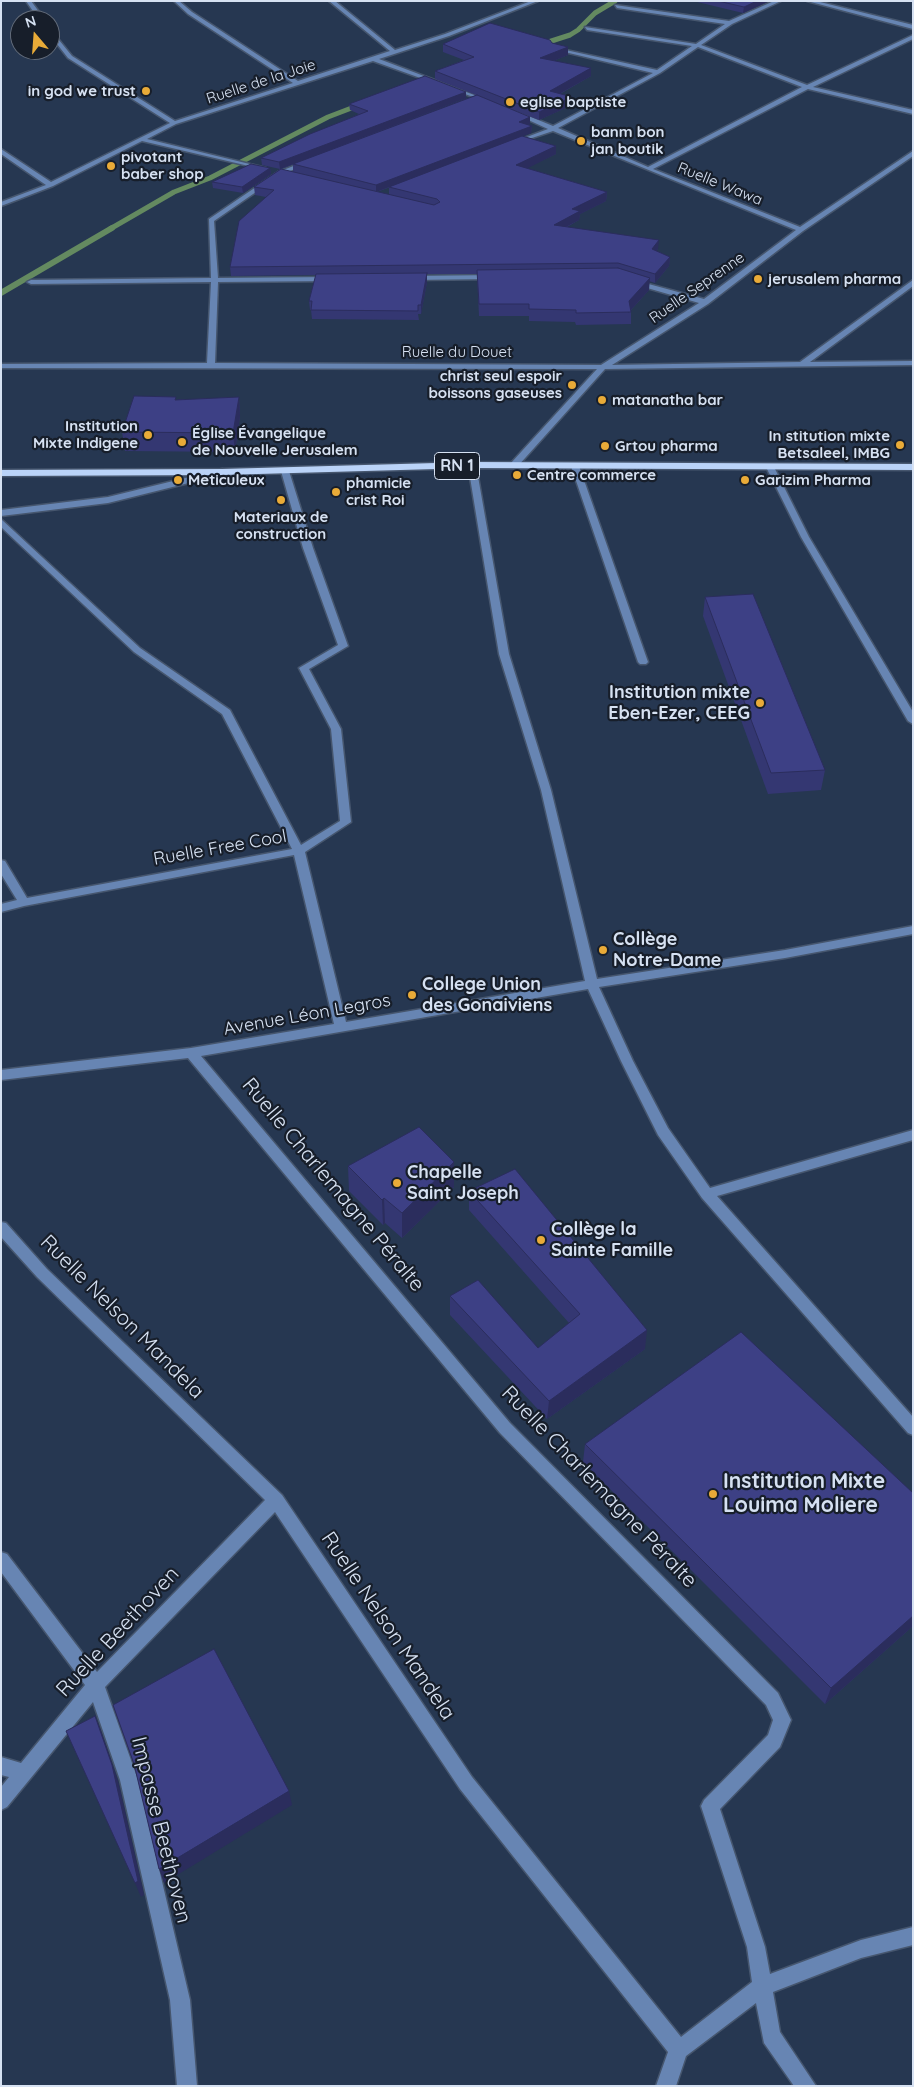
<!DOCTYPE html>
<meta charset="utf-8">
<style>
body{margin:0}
#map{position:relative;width:914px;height:2087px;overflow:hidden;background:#263751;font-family:Quicksand,sans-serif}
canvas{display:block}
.frame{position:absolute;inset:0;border:2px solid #d6e1f2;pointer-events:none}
.north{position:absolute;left:10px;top:10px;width:50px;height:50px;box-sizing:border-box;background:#171e2a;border:1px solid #636c7a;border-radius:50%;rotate:342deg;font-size:14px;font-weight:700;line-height:20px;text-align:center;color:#d6e1f2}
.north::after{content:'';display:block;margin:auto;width:18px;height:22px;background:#e9ab38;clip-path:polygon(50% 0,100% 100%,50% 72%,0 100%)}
</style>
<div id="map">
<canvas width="914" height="2087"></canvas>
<div class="frame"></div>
<div class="north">N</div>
</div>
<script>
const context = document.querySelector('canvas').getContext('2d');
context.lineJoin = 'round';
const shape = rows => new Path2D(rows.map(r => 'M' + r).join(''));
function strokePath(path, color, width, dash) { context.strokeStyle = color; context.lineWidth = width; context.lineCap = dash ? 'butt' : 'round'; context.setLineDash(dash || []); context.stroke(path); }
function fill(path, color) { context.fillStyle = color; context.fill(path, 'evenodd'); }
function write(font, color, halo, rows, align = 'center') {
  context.font = font + ' Quicksand,sans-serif'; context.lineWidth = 4.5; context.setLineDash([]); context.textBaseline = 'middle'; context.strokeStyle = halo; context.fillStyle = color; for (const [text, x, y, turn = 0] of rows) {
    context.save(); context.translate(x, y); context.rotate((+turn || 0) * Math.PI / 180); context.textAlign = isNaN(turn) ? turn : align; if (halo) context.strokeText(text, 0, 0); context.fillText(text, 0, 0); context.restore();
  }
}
strokePath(shape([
 [539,45,570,35,578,30,595,13,615,1],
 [110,229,174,192,210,178,328,117,362,104]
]), '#648a60', 5);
strokePath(shape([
 [1,293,112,228]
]), '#648a60', 6);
const minor = shape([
 [26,1,31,1,45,20,39,20,26,1],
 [174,1,179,1,192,12,298,81,390,51,329,1,335,1,395,50,445,34,531,1,538,1,449,36,379,59,490,101,490,103,373,61,176,124,147,139,266,168,266,170,142,141,53,186,1,206,1,202,46,185,1,154,1,149,51,182,170,123,68,58,50,35,50,29,72,56,175,121,293,83,188,14,174,1],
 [774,1,781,1,732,24,701,45,807,85,913,35,913,39,813,87,913,110,913,114,808,89,653,169,800,227,913,151,913,156,803,231,708,304,612,365,800,362,913,280,913,286,810,362,913,361,913,365,605,369,517,467,514,468,510,465,511,463,597,369,1,368,1,364,207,363,211,282,31,284,27,282,31,280,211,278,209,219,278,172,309,160,312,162,311,163,282,174,214,221,218,278,331,277,335,279,331,281,218,282,215,363,601,365,699,303,630,283,630,279,704,299,796,230,553,131,511,145,511,143,548,129,511,112,516,111,553,126,653,73,552,49,552,47,657,70,692,46,587,30,585,27,696,44,725,24,617,8,615,5,729,21,774,1],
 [698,47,802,87,648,167,558,128,660,73,698,47],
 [807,1,816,1,913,25,913,29,807,1],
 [496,275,497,277,493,279,411,280,407,278,411,276,496,275],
 [472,462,476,465,509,654,551,790,597,979,785,950,913,926,913,934,785,958,599,987,633,1061,668,1128,710,1188,913,1130,913,1140,717,1196,913,1417,913,1435,908,1433,702,1198,658,1135,621,1061,588,989,201,1056,510,1423,778,1693,791,1720,780,1747,720,1809,765,1947,770,1974,861,1940,913,1927,913,1945,861,1958,773,1992,780,2032,816,2086,794,2086,764,2043,756,2003,686,2056,676,2086,656,2086,668,2052,460,1789,275,1512,105,1687,138,1780,190,2000,197,2086,177,2086,170,2000,120,1780,93,1702,7,1807,1,1810,1,1787,9,1777,1,1775,1,1757,21,1763,85,1685,1,1572,1,1552,7,1554,97,1672,265,1500,37,1277,1,1237,1,1222,6,1223,47,1269,282,1495,472,1777,681,2037,752,1982,747,1947,701,1806,704,1800,768,1735,773,1720,766,1705,500,1433,188,1058,1,1080,1,1070,191,1048,334,1024,294,855,24,906,1,912,1,904,17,900,1,874,1,860,5,861,27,898,292,849,222,714,134,652,1,527,1,519,140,648,230,710,301,845,340,821,331,729,299,668,338,645,303,548,281,471,285,468,289,471,313,548,348,646,309,669,341,729,351,822,305,852,346,1022,585,981,541,790,499,654,468,465,472,462],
 [572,464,579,466,648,662,646,664,640,664,638,662,571,466,572,464],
 [767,465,774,467,809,537,913,712,913,724,908,721,801,537,766,467,767,465],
 [222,469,225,470,225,474,108,503,1,516,1,510,108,497,222,469]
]);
const major = shape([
 [472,462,913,464,913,470,472,468,222,475,1,476,1,470,222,469,472,462]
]);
strokePath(minor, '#46566e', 3);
strokePath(major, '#46566e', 3);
fill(minor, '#6785b3');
fill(major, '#bad3f8');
fill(shape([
 [693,1,769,1,743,13],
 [552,43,568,47,568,55,553,61,591,76,560,94,572,97,572,105,539,120,503,106,530,117,530,124,528,125,532,126,531,133,522,136,556,146,556,154,526,168,607,192,606,201,580,214,579,220,567,227,658,249,656,251,670,257,669,266,655,283,649,281,649,290,631,310,631,324,576,325,575,322,529,321,529,316,479,316,477,274,427,274,427,282,421,314,418,314,419,320,312,319,311,310,310,310,309,301,316,275,231,276,230,267,266,197,255,195,254,187,280,169,262,165,261,158,359,114,350,110,349,104,466,98,281,169,293,172,293,164,476,95,435,79,435,71,464,60,443,52,443,44],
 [445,166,389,187,389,195,377,192],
 [270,168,271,174,243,193,213,188,212,182],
 [176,397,176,400,239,397,240,416,235,452,125,451,122,432],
 [705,597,825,770,821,790,768,794,703,616],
 [348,1166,454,1187,402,1238,385,1223,383,1225,349,1191],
 [469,1191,645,1349,547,1419,450,1315,450,1296,538,1348,569,1323,469,1210],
 [585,1444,913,1493,913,1626,825,1704,583,1462]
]), '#343772');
fill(shape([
 [757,1,769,1,743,13,744,7],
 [568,47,568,55,540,66,540,58],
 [591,68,591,76,550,99,550,91],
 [466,92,466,98,280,169,279,162],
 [572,97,572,105,539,120,539,112],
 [530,117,530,124,518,129,519,122],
 [532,126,531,133,376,192,376,185],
 [556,146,556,154,516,174,516,165],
 [270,168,271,174,243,193,242,187],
 [607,192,606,201,580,214,579,220,554,233,554,225,572,209],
 [659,240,658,249,651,258,652,249],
 [670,257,669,266,655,283,655,274],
 [427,273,427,282,421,314,421,305],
 [650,278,649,290,628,313,629,301],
 [239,397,240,416,235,452,233,433],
 [454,1162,454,1187,402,1238,402,1213],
 [384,1198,385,1223,383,1225,382,1200],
 [647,1330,645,1349,547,1419,549,1401],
 [913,1616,913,1626,825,1704,831,1688],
 [95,1716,101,1731,118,1781,144,1895,141,1897,135,1883],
 [289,1791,292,1805,164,1883,159,1869]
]), '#2b2d5d');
const building = shape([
 [718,1,757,1,744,7,718,1],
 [490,23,550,40,552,43,568,47,540,58,591,68,550,91,572,97,539,112,435,71,474,57,443,44,490,23],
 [425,76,466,92,279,162,261,158,310,134,368,111,349,104,425,76],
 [477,95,530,117,519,122,532,126,376,185,293,164,477,95],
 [522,136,556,146,516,165,607,192,572,209,580,211,554,225,659,240,652,249,670,257,655,274,618,263,230,267,239,221,274,190,254,187,281,169,434,205,440,202,437,199,389,187,522,136],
 [251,164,270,168,242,187,212,182,251,164],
 [618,268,650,278,629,301,631,312,576,313,576,310,529,309,529,304,479,304,477,270,618,268],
 [427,273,421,305,418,305,418,311,311,310,312,301,309,301,316,274,427,273],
 [134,396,176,397,175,400,239,397,233,433,122,432,134,396],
 [753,594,825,770,771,773,705,597,753,594],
 [419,1127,454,1162,402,1213,384,1198,382,1200,348,1166,419,1127],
 [515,1169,647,1330,549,1401,450,1296,478,1280,538,1348,580,1314,469,1191,515,1169],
 [741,1332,913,1493,913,1616,831,1688,585,1444,741,1332],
 [214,1649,289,1791,159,1869,134,1764,113,1705,214,1649],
 [95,1716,112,1765,138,1881,135,1883,66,1731,95,1716]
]);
fill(building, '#3d4085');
strokePath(building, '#2b2d5d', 1);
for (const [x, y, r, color] of [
 [146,91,5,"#e9ab38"],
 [510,102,5,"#e9ab38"],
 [581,141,5,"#e9ab38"],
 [111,166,5,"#e9ab38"],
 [758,279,5,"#e9ab38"],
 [572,385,5,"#e9ab38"],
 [602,400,5,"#e9ab38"],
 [148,435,5,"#e9ab38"],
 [182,442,5,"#e9ab38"],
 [900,445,5,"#e9ab38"],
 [605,446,5,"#e9ab38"],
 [517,475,5,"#e9ab38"],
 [178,480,5,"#e9ab38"],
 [745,480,5,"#e9ab38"],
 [336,492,5,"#e9ab38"],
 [281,500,5,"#e9ab38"],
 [760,703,5,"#e9ab38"],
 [603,950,5,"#e9ab38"],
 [412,995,5,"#e9ab38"],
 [397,1183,5,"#e9ab38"],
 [541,1240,5,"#e9ab38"],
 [713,1494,5,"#e9ab38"]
]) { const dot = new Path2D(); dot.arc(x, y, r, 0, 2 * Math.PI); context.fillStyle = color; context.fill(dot); strokePath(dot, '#171e2a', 2); }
write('15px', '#d6e1f2', '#171e2a', [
 ["Ruelle de la Joie",261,82,-18],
 ["Ruelle Wawa",720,184,22],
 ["Ruelle Seprenne",697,288,-35],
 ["Ruelle du Douet",457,352]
]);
write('bold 15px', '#d6e1f2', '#171e2a', [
 ["in god we trust",136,91,"right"],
 ["eglise baptiste",520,102],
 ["banm bon",591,132],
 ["jan boutik",591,149],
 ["pivotant",121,157],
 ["baber shop",121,174],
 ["jerusalem pharma",768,279],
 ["christ seul espoir",562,376,"right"],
 ["boissons gaseuses",562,393,"right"],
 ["matanatha bar",612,400],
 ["Institution",138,426,"right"],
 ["Mixte Indigene",138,443,"right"],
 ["Église Évangelique",192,433],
 ["de Nouvelle Jerusalem",192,450],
 ["In stitution mixte",890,436,"right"],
 ["Betsaleel, IMBG",890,453,"right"],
 ["Grtou pharma",615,446],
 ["Centre commerce",527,475],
 ["Meticuleux",188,480],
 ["Garizim Pharma",755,480],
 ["phamicie",346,483],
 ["crist Roi",346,500],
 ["Materiaux de",281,517,"center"],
 ["construction",281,534,"center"]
], 'left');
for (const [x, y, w] of [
 [457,466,45]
]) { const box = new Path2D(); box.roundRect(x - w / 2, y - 13.5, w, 27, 4); context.fillStyle = '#171e2a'; context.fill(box); strokePath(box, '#d6e1f2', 1); }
write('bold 16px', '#d6e1f2', null, [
 ["RN 1",457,466]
]);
write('bold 18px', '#d6e1f2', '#171e2a', [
 ["Institution mixte",750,693,"right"],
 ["Eben-Ezer, CEEG",750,714,"right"],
 ["Collège",613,940],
 ["Notre-Dame",613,961],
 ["College Union",422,985],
 ["des Gonaiviens",422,1006],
 ["Chapelle",407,1173],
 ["Saint Joseph",407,1194],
 ["Collège la",551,1230],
 ["Sainte Famille",551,1251]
], 'left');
write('18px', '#d6e1f2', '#171e2a', [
 ["Ruelle Free Cool",220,848,-10],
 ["Avenue Léon Legros",307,1015,-10]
]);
write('21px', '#d6e1f2', '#171e2a', [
 ["Ruelle Charlemagne Péralte",333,1185,50],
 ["Ruelle Nelson Mandela",122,1317,45],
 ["Ruelle Charlemagne Péralte",599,1487,46],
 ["Ruelle Nelson Mandela",388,1626,56],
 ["Ruelle Beethoven",118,1632,-47],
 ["Impasse Beethoven",161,1830,76]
]);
write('bold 21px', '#d6e1f2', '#171e2a', [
 ["Institution Mixte",723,1482],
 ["Louima Moliere",723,1506]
], 'left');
</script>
